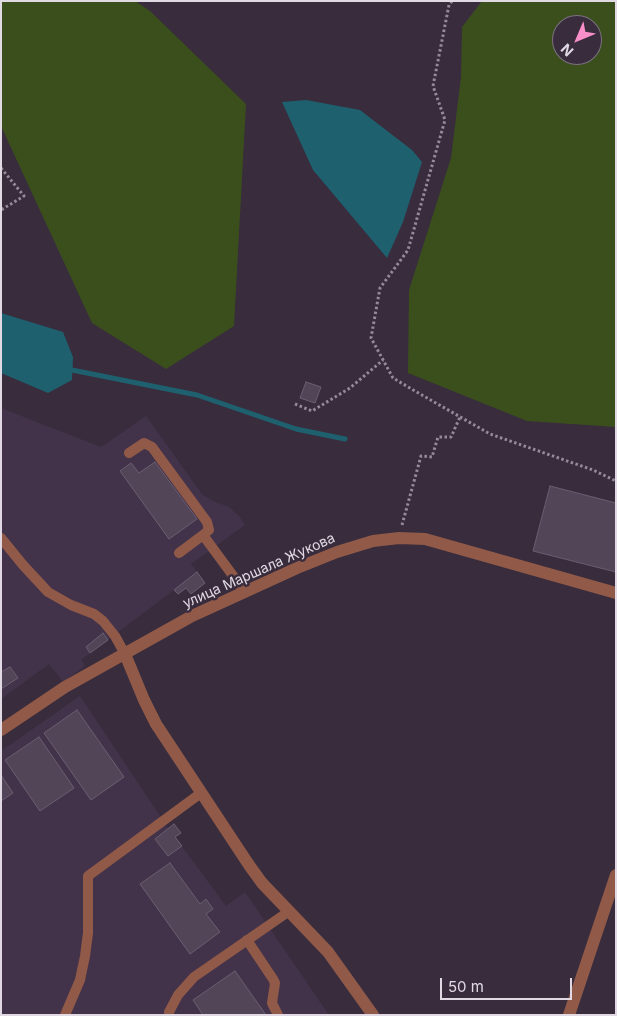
<!DOCTYPE html>
<meta charset="utf-8">
<style>
body{margin:0}
#map{position:relative;width:617px;height:1016px;overflow:hidden;background:#382c3d;font-family:Inter,sans-serif}
canvas{display:block}
.frame{position:absolute;inset:0;border:2px solid #e1dae5;pointer-events:none}
.north{position:absolute;left:552px;top:15px;width:50px;height:50px;box-sizing:border-box;background:#382c3d;border:1px solid #7c7280;border-radius:50%;rotate:225deg;font-size:14px;font-weight:700;line-height:20px;text-align:center;color:#e1dae5}
.north::after{content:'';display:block;margin:auto;width:18px;height:22px;background:#f98fc8;clip-path:polygon(50% 0,100% 100%,50% 72%,0 100%)}
.scale{position:absolute;left:440px;top:978px;width:132px;height:22px;box-sizing:border-box;border:2px solid #e1dae5;border-top:0;padding-left:6px;font-size:15px;line-height:18px;white-space:nowrap;color:#e1dae5;-webkit-text-stroke:4px #382c3d;paint-order:stroke}
</style>
<div id="map">
<canvas width="617" height="1016"></canvas>
<div class="frame"></div>
<div class="north">N</div>
<div class="scale">50 m</div>
</div>
<script>
const context = document.querySelector('canvas').getContext('2d');
context.lineJoin = 'round';
function fill(path, color) { context.fillStyle = color; context.fill(path, 'evenodd'); }
const shape = rows => new Path2D(rows.map(r => 'M' + r).join(''));
function strokePath(path, color, width, dash) { context.strokeStyle = color; context.lineWidth = width; context.lineCap = dash ? 'butt' : 'round'; context.setLineDash(dash || []); context.stroke(path); }
function write(font, color, halo, rows, align = 'center') {
  context.font = font + ' Inter,sans-serif'; context.lineWidth = 5; context.setLineDash([]); context.textBaseline = 'middle'; context.strokeStyle = halo; context.fillStyle = color; for (const [text, x, y, turn = 0] of rows) {
    context.save(); context.translate(x, y); context.rotate((+turn || 0) * Math.PI / 180); context.textAlign = isNaN(turn) ? turn : align; if (halo) context.strokeText(text, 0, 0); context.fillText(text, 0, 0); context.restore();
  }
}
fill(shape([
 [1,408,101,447,146,416,202,494,213,501,229,507,239,516,245,525,191,564,205,583,191,594,186,588,178,594,174,590,81,660,85,666,63,682,49,664,1,699],
 [80,696,168,828,174,824,181,833,175,837,226,906,245,892,329,1015,1,1015,1,751]
]), '#43334a');
fill(shape([
 [1,1,135,1,150,11,246,104,234,326,166,369,92,323,1,126],
 [482,1,616,1,616,427,527,421,408,373,409,290,451,158,461,77,462,27],
 [562,25,592,25,592,55,562,55]
]), '#3b4f1d');
fill(shape([
 [306,100,360,110,412,150,422,162,403,222,387,258,313,170,282,102],
 [1,313,63,332,73,357,72,380,48,393,1,373]
]), '#1f606f');
strokePath(shape([
 [72,370,197,395,296,429,345,439]
]), '#1f606f', 5);
const building = shape([
 [306,382,321,387,315,403,300,398,306,382],
 [155,462,197,519,169,539,120,471,131,463,139,473,155,462],
 [550,486,616,503,616,572,533,551,550,486],
 [197,572,205,583,191,594,186,588,178,594,174,590,197,572],
 [103,633,108,640,90,653,86,647,103,633],
 [10,667,18,678,1,689,1,672,10,667],
 [77,710,124,777,91,800,44,733,77,710],
 [39,737,74,788,40,811,5,760,39,737],
 [1,775,13,793,1,801,1,775],
 [174,824,181,833,175,837,182,846,168,856,155,839,174,824],
 [170,863,200,904,206,899,213,909,206,914,220,932,190,954,140,884,170,863],
 [235,971,266,1015,203,1015,193,1000,235,971]
]);
fill(building, '#524558');
strokePath(building, '#6b5e71', 1);
strokePath(shape([
 [452,1,449,5,433,86,445,120,408,250,380,288,371,338,393,378,415,391,490,434,593,470,616,481],
 [1,168,24,196,1,210],
 [295,404,312,411,350,388,383,360],
 [402,525,421,456,432,457,438,437,451,437,460,417]
]), '#948a98', 3, [2.5, 2.5]);
strokePath(shape([
 [129,453,144,443,152,447,207,522,209,530,203,535,245,592],
 [1,538,23,565,48,592,71,605,94,614,103,621,115,636,125,654],
 [179,553,203,535],
 [247,940,273,979,275,983,272,1003,278,1015],
 [65,1015,80,980,85,956,88,933,88,876,201,793],
 [169,1015,169,1012,178,995,194,977,288,912]
]), '#915a48', 10);
strokePath(shape([
 [125,654,144,700,156,724,249,865,262,883,328,952,373,1015],
 [1,730,65,687,192,616,297,568,337,552,373,541,399,538,425,539,616,593],
 [569,1015,616,875]
]), '#915a48', 12);
write('14px', '#e1dae5', '#382c3d', [
 ["улица Маршала Жукова",259,571,-24]
]);
</script>
